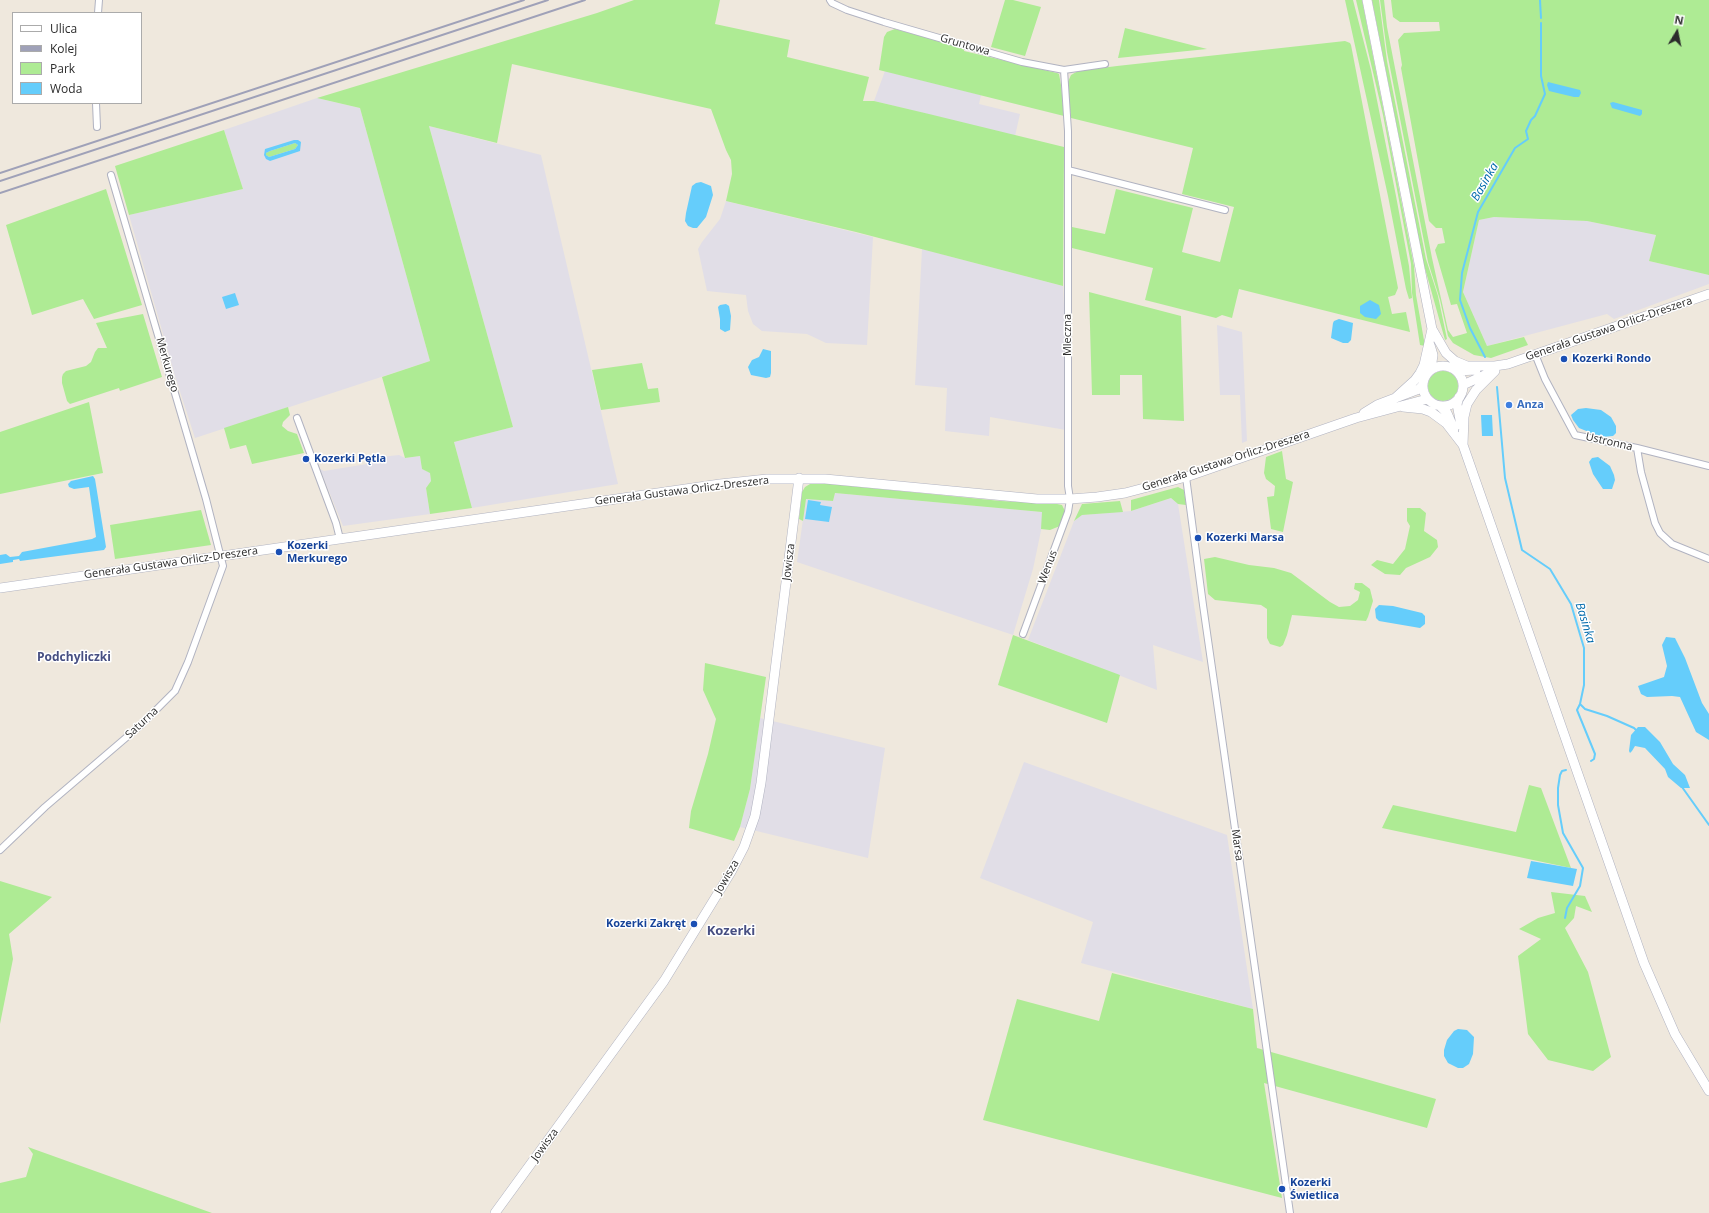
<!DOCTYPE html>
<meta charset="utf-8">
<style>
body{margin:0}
#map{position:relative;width:1709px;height:1213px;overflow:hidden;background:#efe8dd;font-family:"Open Sans",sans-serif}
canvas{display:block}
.legend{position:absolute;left:12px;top:12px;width:130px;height:92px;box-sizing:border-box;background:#fff;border:1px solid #ababab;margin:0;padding:5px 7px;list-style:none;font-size:12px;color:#2c2c2c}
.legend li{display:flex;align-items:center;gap:8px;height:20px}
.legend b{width:20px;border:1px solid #ababab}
.north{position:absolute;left:1657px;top:12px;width:40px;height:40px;-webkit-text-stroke:3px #fff;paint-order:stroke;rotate:10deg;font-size:11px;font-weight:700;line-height:16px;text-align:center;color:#2c2c2c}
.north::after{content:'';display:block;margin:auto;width:14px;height:18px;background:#2c2c2c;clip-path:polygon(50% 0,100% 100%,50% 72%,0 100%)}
</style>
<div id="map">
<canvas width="1709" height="1213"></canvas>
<ul class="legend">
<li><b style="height:5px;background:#fff"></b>Ulica</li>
<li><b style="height:5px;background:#9fa1b8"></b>Kolej</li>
<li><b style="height:11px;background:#aeeb94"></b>Park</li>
<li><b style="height:11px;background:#65cdfb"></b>Woda</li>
</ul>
<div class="north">N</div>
</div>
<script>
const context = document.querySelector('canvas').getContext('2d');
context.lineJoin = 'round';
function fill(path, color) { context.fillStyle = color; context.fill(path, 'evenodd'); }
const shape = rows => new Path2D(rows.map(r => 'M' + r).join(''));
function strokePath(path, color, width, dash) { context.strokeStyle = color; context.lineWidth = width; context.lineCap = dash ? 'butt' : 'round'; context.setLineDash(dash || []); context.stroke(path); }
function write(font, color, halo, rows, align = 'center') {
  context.font = font + ' "Open Sans",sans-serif'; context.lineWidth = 3; context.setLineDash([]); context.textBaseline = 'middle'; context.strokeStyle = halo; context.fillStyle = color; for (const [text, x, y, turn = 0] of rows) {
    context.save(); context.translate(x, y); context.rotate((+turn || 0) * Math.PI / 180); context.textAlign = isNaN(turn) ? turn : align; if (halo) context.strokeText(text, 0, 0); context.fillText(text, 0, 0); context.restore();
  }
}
fill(shape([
 [885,71,981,95,979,104,1020,114,1015,136,874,101],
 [317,98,360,108,430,361,195,438,175,376,129,215,243,189,224,130],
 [429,126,541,155,618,484,472,508,454,442,513,427],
 [726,201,873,237,867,345,826,343,807,334,762,331,753,324,748,311,746,295,707,291,698,249,702,242,720,219],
 [1494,217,1587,221,1656,235,1649,261,1709,275,1709,284,1614,319,1607,314,1487,346,1463,292,1479,220],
 [922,249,1063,286,1066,350,1066,430,990,417,989,436,945,431,947,388,915,385],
 [1217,325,1242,332,1247,441,1242,443,1240,395,1220,395],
 [399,455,405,458,420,456,422,469,430,472,431,481,426,488,430,514,343,526,320,469,324,471,367,464,372,458],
 [835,493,1043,512,1043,521,1033,569,1013,635,797,562,806,498,833,501],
 [1171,498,1178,504,1203,662,1153,645,1157,690,1028,640,1074,521,1082,515,1131,511],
 [760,718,885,748,868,858,740,827,750,789],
 [1024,762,1227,835,1253,1009,1081,963,1093,922,980,878]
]), '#e1dee7');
fill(shape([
 [634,0,720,0,715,24,790,40,787,57,869,77,863,101,874,101,929,114,1064,147,1063,286,856,232,726,201,732,174,731,160,726,150,711,109,512,64,497,143,429,126,513,427,454,442,472,508,430,514,426,488,431,481,430,473,422,469,420,456,405,458,382,377,430,361,360,108,317,98,597,13],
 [1005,0,1013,0,1041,7,1025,56,991,47],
 [1345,0,1353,0,1371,70,1396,196,1409,266,1412,298,1409,299,1406,289,1388,196],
 [1356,0,1362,0,1414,266,1416,295,1425,346,1420,345,1412,293,1411,264,1383,115],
 [1372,0,1379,0,1387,61,1426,259,1438,296,1447,339,1445,340,1424,265],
 [1380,0,1384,0,1387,27,1432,258,1448,330,1453,337,1467,333,1457,304,1451,305,1435,250,1438,244,1445,243,1442,228,1436,228,1429,221,1401,68,1402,65,1398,40,1404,33,1440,31,1439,22,1400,22,1393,17,1391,0,1709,0,1709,275,1649,261,1656,235,1587,221,1494,217,1479,220,1463,292,1487,346,1524,337,1528,345,1491,358,1474,355,1453,343,1448,336,1440,300,1428,262,1387,52],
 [1125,28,1207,49,1118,58],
 [895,29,964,48,964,51,1057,73,1059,74,1061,85,1064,116,879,70,884,37,887,32],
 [1345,41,1350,43,1351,45,1398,288,1395,295,1388,297,1392,314,1406,312,1410,332,1239,289,1232,318,1222,315,1216,318,1145,300,1153,268,1072,248,1072,227,1105,234,1116,189,1193,208,1182,252,1220,262,1234,207,1182,194,1193,148,1071,118,1067,84,1071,75,1078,71,1117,66],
 [224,130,243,189,129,215,115,166],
 [295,143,298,145,295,149,269,157,266,155,266,153,270,151],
 [106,189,142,305,94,319,83,299,32,315,6,225],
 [1089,292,1181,316,1184,421,1143,419,1142,375,1120,375,1120,395,1092,395],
 [143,314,162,377,120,391,119,388,70,404,67,401,62,383,62,377,63,374,66,371,86,366,91,362,95,352,98,348,107,348,96,323],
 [642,363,648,389,658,388,660,402,601,410,592,370],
 '1428 386a15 15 0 1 1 30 0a15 15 0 1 1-30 0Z',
 [89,402,103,473,0,494,0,432],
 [288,407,290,415,283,422,282,426,288,431,297,434,304,453,252,464,246,445,230,449,224,428],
 [1282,451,1286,479,1293,482,1283,532,1271,529,1267,497,1274,496,1275,486,1266,479,1264,473,1266,457],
 [820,483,1001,501,1057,504,1062,505,1065,511,1060,526,1050,530,1041,529,1042,512,835,493,833,501,806,499,803,521,799,519,802,492,805,487,810,484],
 [1178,487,1184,490,1186,505,1178,504,1171,498,1131,511,1131,500],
 [1120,501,1123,512,1082,515,1074,521,1082,504],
 [1407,508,1420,508,1426,513,1424,531,1437,540,1438,547,1430,557,1406,568,1400,575,1385,574,1371,565,1377,560,1393,564,1405,549,1410,526,1407,521],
 [201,510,211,545,115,559,110,525],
 [1215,557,1249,565,1274,568,1291,573,1330,602,1339,607,1350,606,1358,600,1360,592,1354,589,1355,583,1362,583,1370,589,1373,601,1368,617,1366,621,1292,615,1287,635,1283,645,1280,647,1270,644,1267,638,1267,609,1261,605,1215,600,1208,594,1204,559],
 [1013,635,1120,675,1107,723,998,685],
 [705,663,766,677,750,789,740,827,734,841,689,828,691,811,708,754,716,719,703,690],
 [1529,785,1541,788,1571,868,1382,828,1393,805,1516,832],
 [0,881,52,897,9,934,13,959,0,1024],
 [1551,892,1585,896,1592,912,1576,906,1574,918,1565,928,1588,972,1611,1057,1593,1071,1548,1060,1528,1034,1518,956,1541,939,1519,929,1538,918,1555,913],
 [1112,973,1253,1009,1257,1048,1436,1099,1427,1128,1264,1083,1282,1198,983,1120,1017,999,1099,1021],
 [28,1147,212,1213,0,1213,0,1183,26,1177,33,1154]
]), '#aeeb94');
fill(shape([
 [1548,82,1580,90,1581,93,1579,97,1574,97,1549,91,1547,85],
 [1613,102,1642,110,1642,114,1640,116,1612,108,1610,103],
 [294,140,298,140,301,142,300,151,270,161,266,159,264,155,265,149],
 [295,143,298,145,295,149,269,157,266,155,266,153,270,151],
 [701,182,711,186,713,195,706,217,697,228,693,228,688,226,685,221,686,213,692,186,696,183],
 [235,293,239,305,226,309,222,297],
 [1370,300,1379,305,1381,314,1376,319,1365,317,1360,313,1360,306],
 [726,304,729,306,731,316,730,330,725,332,720,329,720,319,718,307,720,305],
 [1339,319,1353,323,1351,340,1348,343,1343,343,1331,338,1333,323,1334,321],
 [763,349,771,351,771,373,770,377,766,378,751,375,748,367,752,360,759,357],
 [1586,408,1601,410,1611,417,1616,426,1616,433,1613,436,1601,437,1579,428,1573,420,1571,415,1578,409],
 [1481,415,1492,415,1493,436,1482,436],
 [1598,457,1610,466,1614,475,1615,480,1612,489,1603,489,1593,474,1589,462,1592,458],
 [93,476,95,479,106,547,104,550,20,561,19,559,13,560,13,562,0,564,0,555,6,554,10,557,19,556,22,552,92,539,96,537,89,487,74,489,69,487,68,484,71,481],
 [808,500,821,502,820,505,832,507,829,522,805,519],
 [1379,605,1393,606,1422,613,1425,616,1425,624,1420,628,1379,621,1376,618,1375,609],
 [1666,637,1675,638,1685,658,1702,703,1709,714,1709,740,1696,732,1680,697,1672,696,1647,697,1641,694,1638,686,1664,677,1667,666,1662,645],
 [1638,727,1645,727,1660,742,1673,764,1685,775,1690,788,1681,788,1668,777,1665,769,1645,748,1635,746,1632,751,1630,753,1629,751,1631,735],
 [1531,861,1577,869,1573,886,1527,878],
 [1458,1029,1467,1030,1474,1037,1473,1054,1469,1064,1463,1068,1458,1068,1448,1063,1444,1056,1444,1050,1447,1040,1454,1031]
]), '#65cdfb');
strokePath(shape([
 [1540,0,1541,18],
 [1485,357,1470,328,1460,300,1462,273,1478,212,1515,148,1528,139,1526,131,1531,120,1535,116,1545,94,1541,76,1541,23],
 [1497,387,1505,478,1522,550,1550,569,1571,604,1584,648,1584,685,1580,704,1585,709,1607,716,1634,728,1637,731],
 [1580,704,1577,710,1595,754,1594,759,1591,761],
 [1682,787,1709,825],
 [1565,918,1567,908,1580,886,1583,868,1563,833,1558,805,1558,788,1560,775,1562,771,1566,770]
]), '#65cdfb', 2);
const street = shape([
 [830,0,832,3,847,10,884,22,1022,62,1064,70,1105,64],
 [98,13,99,0],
 [96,103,97,127],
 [1068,170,1225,210],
 [1535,354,1545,379,1575,435,1637,448,1641,472,1655,523,1660,533,1672,544,1709,559],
 [297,418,336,523,340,539],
 [1637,448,1709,466],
 [1186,477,1203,605,1290,1213],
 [1023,634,1068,512,1070,499,1068,486,1068,131,1064,70],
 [0,850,45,807,142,724,175,691,188,662,223,566,206,499,111,175]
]);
const secondary = shape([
 [1367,0,1432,329,1446,353,1455,361,1467,366,1494,366],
 [1430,345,1433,355,1431,369],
 '1423 386a20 20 0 1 1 40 0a20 20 0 1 1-40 0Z',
 [1488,367,1508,364,1709,294],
 [1457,371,1476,370],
 [1463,385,1491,372],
 [1459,397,1457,404,1461,425],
 [1394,399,1415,380,1420,373,1424,365,1432,329],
 [1440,406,1447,413,1454,429],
 [1403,407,1423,409,1431,412,1446,423,1463,445,1644,963,1675,1034,1709,1091],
 [1364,413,1377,405,1419,389,1422,386],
 [1463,445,1464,417,1467,404,1476,390,1495,371],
 [0,588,720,484,767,479,825,479,1037,499,1070,499,1097,497,1125,493,1186,477,1356,418,1427,399],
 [495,1213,664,981,731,872,744,847,755,816,761,783,799,478]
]);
strokePath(street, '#b1b3c1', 8);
strokePath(secondary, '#b1b3c1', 10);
strokePath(street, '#fff', 6);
strokePath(secondary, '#fff', 9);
strokePath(shape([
 [0,173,524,0],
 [0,181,548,0],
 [0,193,585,0]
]), '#9fa1b8', 2);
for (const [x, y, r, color] of [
 [1564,359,4,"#1a4fb4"],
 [1509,405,4,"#3f7fe0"],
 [306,459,4,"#1a4fb4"],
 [1198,538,4,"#1a4fb4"],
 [279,552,4,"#1a4fb4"],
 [694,924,4,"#1a4fb4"],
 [1282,1189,4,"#1a4fb4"]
]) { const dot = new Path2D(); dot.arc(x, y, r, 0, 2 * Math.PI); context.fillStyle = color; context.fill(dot); strokePath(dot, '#fff', 1.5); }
write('11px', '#2c2c2c', '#fff', [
 ["Gruntowa",965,45,16],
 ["Generała Gustawa Orlicz-Dreszera",1609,329,-19],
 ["Mleczna",1068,335,-90],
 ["Merkurego",167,365,74],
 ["Ustronna",1609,442,13],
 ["Generała Gustawa Orlicz-Dreszera",1226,461,-18],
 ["Generała Gustawa Orlicz-Dreszera",682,491,-7],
 ["Jowisza",789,562,-83],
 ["Generała Gustawa Orlicz-Dreszera",171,563,-8],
 ["Wenus",1048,567,-69],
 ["Saturna",142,723,-43],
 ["Marsa",1237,845,82],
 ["Jowisza",727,877,-60],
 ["Jowisza",545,1145,-54]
]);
write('bold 11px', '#164399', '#fff', [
 ["Kozerki Rondo",1572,359],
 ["Kozerki Pętla",314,459],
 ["Kozerki Marsa",1206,538],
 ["Kozerki",287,546],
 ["Merkurego",287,559],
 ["Kozerki Zakręt",686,924,"right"],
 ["Kozerki",1290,1183],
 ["Świetlica",1290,1196]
], 'left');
write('bold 11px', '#366cbe', '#fff', [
 ["Anza",1517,405]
], 'left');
write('italic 12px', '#006aac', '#fff', [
 ["Basinka",1485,182,-60],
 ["Basinka",1585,623,73]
]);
write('bold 12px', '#474f82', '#fff', [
 ["Podchyliczki",74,658]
]);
write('bold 13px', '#474f82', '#fff', [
 ["Kozerki",731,931]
]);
</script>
